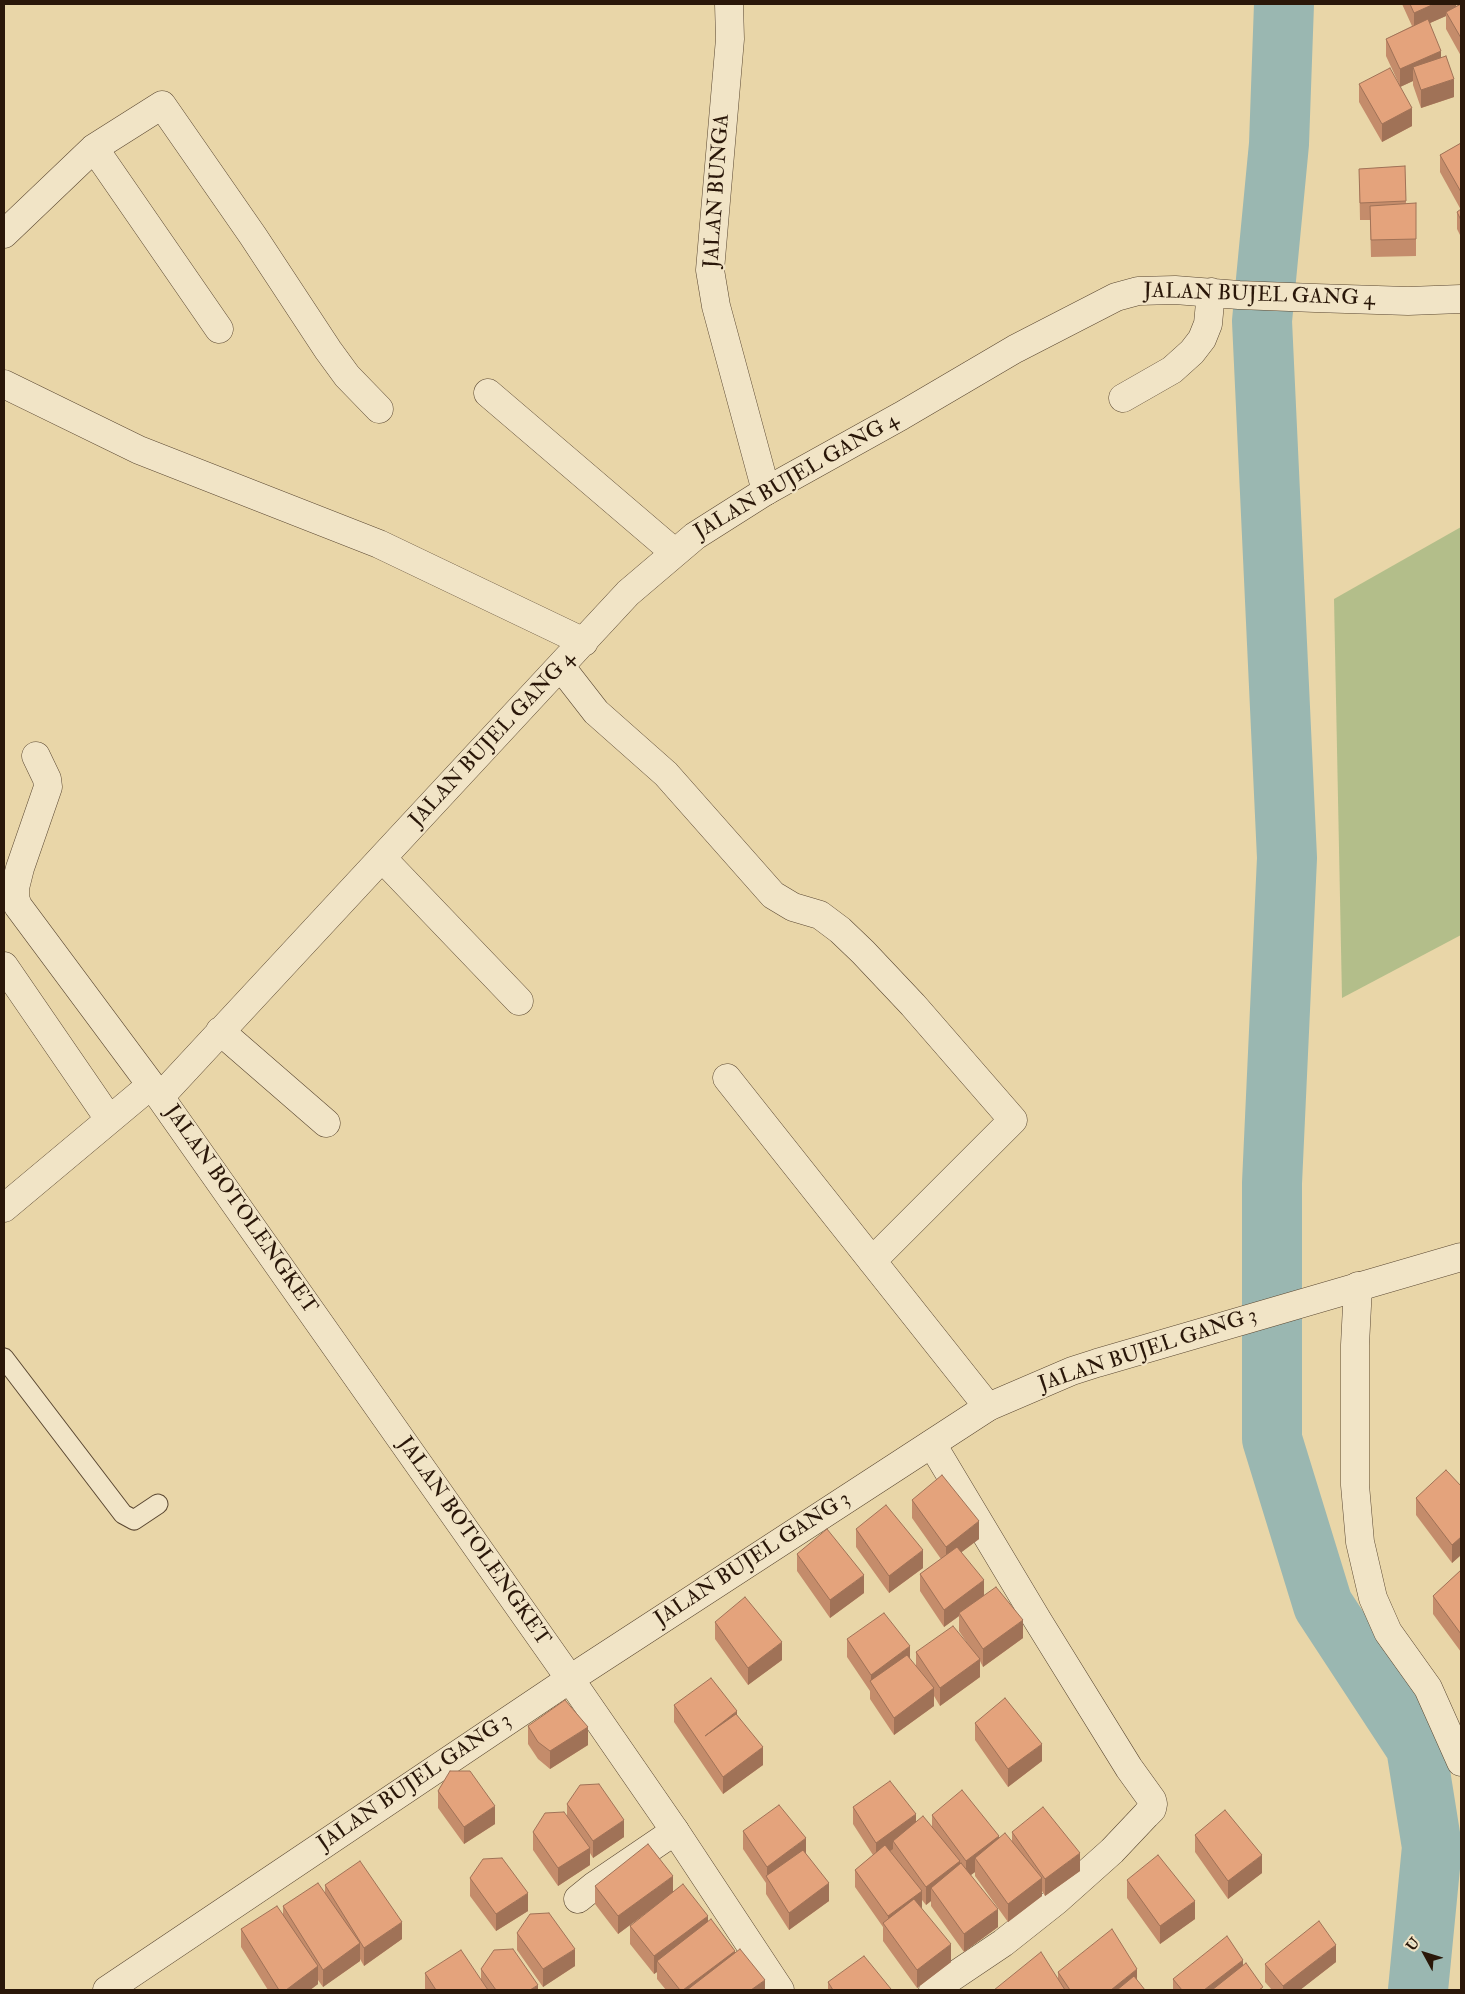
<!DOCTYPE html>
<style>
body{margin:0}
#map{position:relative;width:1465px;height:1994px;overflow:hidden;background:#e9d6a8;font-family:"IM FELL Double Pica",serif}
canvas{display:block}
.frame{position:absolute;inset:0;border:5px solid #2a1709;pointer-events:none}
.north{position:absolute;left:1400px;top:1929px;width:50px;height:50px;-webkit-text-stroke:4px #f1e4c6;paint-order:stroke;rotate:309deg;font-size:14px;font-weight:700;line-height:20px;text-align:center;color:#2a1709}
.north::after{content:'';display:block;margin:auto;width:18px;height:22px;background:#2a1709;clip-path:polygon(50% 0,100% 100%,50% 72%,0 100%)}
</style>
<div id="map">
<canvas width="1465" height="1994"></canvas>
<div class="frame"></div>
<div class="north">U</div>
</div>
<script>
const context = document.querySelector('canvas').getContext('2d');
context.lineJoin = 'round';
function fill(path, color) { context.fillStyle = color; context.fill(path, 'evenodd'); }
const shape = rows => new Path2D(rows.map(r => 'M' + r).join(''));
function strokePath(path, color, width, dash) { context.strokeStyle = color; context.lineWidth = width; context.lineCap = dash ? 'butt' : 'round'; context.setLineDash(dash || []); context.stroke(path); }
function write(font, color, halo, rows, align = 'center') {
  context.font = font + ' "IM FELL Double Pica",serif'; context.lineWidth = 4.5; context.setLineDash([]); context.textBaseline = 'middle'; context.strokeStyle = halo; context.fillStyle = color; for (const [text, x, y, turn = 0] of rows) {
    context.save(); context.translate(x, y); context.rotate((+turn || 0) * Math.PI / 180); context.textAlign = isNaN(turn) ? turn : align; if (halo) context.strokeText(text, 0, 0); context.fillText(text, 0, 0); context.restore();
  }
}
fill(shape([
 [1461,527,1461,935,1342,998,1334,599]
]), '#b3be8a');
strokePath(shape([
 [1284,4,1279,144,1262,321,1287,858,1272,1183,1272,1439,1323,1605,1416,1747,1432,1847,1418,1990]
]), '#9ab7b1', 60);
const service = shape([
 [4,1358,123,1514,134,1520,158,1504]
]);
const minor = shape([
 [94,148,219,329],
 [4,234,94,148,162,105,253,236,328,350,347,376,379,409],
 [4,384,139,450,379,544,584,642],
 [488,393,674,552],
 [1123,398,1172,370,1192,352,1202,339,1208,324,1211,292],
 [561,667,596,712,666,774,773,895,793,907,820,915,840,930,863,952,913,1005,1013,1120,872,1261],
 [36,756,47,779,48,787,20,868,15,888,15,898,18,906,160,1097,570,1679],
 [382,858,519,1001],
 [4,966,109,1119],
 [220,1031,326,1123],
 [727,1078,988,1407],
 [160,1097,628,593,695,536,766,491,901,416,1015,349,1116,297,1138,291,1175,290,1239,295,1315,298,1408,301,1461,299],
 [4,1208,151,1085],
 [1358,1286,1355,1345,1355,1485,1360,1542,1373,1598,1388,1632,1428,1688,1461,1762],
 [932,1444,1038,1621,1129,1768,1152,1800,1153,1804,1152,1809,1146,1815,1112,1851,1056,1901,1003,1943,933,1990],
 [578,1899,594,1886,675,1831]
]);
const tertiary = shape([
 [729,4,730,39,710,270,716,306,766,491],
 [570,1679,675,1831,780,1990],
 [107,1990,570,1679,988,1407,1072,1371,1097,1363,1461,1257]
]);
strokePath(service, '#5a4731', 21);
strokePath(minor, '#5a4731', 29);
strokePath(tertiary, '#5a4731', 29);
strokePath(service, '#f1e4c6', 19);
strokePath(minor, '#f1e4c6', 28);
strokePath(tertiary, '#f1e4c6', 28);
fill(shape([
 [1402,4,1456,4,1456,6,1461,4,1461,56,1446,29,1446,16,1430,23,1454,97,1421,108,1413,85,1413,81,1400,87,1412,126,1382,142,1359,102,1359,84,1399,84,1386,56,1386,39,1412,26],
 [1461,143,1461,237,1457,229,1457,212,1461,210,1440,172,1440,155],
 [1405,166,1406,204,1416,203,1416,256,1371,257,1370,220,1360,220,1359,169],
 [1461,1486,1461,1555,1452,1563,1416,1515,1416,1498],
 [912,1500,979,1539,961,1552,984,1596,1023,1638,983,1667,980,1661,980,1677,940,1706,934,1696,934,1706,894,1735,870,1699,870,1691,847,1657,847,1639,910,1660,916,1667,916,1652,971,1649,959,1631,959,1616,944,1627,920,1591,920,1574,941,1559,912,1518],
 [856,1529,923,1568,889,1593,856,1547],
 [797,1554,864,1593,830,1618,797,1571],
 [1461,1570,1461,1652,1433,1614,1433,1596],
 [715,1622,782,1660,748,1685,715,1639],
 [674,1705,737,1715,763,1765,723,1794,674,1722],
 [975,1723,1042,1761,1008,1787,975,1740],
 [528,1726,588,1745,550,1769,538,1759,528,1744],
 [438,1791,495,1824,464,1844,438,1808],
 [567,1804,624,1837,593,1858,590,1853,590,1865,558,1886,533,1850,533,1832,567,1816],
 [853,1807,916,1821,932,1827,932,1815,1012,1842,1012,1832,1080,1871,1045,1896,1042,1891,1042,1896,1008,1922,975,1876,975,1872,970,1875,998,1927,964,1952,931,1906,931,1901,926,1905,922,1900,922,1909,951,1962,917,1988,883,1941,883,1927,855,1887,855,1870,873,1855,853,1824],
 [743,1831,806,1854,829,1901,789,1930,766,1894,766,1883,743,1849],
 [1195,1835,1262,1873,1228,1899,1195,1852],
 [470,1878,528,1911,496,1931,470,1896],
 [1127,1880,1195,1919,1160,1944,1127,1898],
 [325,1885,402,1939,364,1966,360,1959,360,1961,323,1987,318,1980,318,1984,310,1990,268,1990,241,1947,241,1929,283,1915,283,1906,325,1892],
 [595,1886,673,1892,708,1921,735,1952,765,1990,666,1990,657,1979,657,1972,654,1974,630,1944,630,1926,658,1904,618,1934,595,1904],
 [517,1933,575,1966,543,1987,517,1950],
 [1336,1962,1300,1990,1272,1990,1265,1982,1265,1964],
 [1243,1965,1263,1990,1173,1990,1173,1979],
 [481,1969,538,1990,425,1990,425,1973,481,1980],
 [1058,1972,1137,1981,1145,1990,994,1990,1058,1979],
 [828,1982,891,1990,828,1990]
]), '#c48c6b');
fill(shape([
 [1434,4,1456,4,1456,11,1446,12,1446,16,1414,30,1414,13],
 [1441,51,1441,68,1413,67,1413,81,1400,87,1400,69],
 [1454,79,1454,97,1421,108,1421,90],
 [1412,108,1412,126,1382,142,1382,124],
 [979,1521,979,1539,946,1564,946,1547],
 [1461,1537,1461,1555,1452,1563,1452,1545],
 [923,1550,923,1568,889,1593,889,1576],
 [864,1575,864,1593,830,1618,830,1600],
 [984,1580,984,1598,959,1613,959,1616,944,1627,944,1610],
 [1023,1620,1023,1638,983,1667,983,1649],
 [782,1642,782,1660,748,1685,748,1668],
 [910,1646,910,1663,871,1683,871,1675],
 [980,1659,980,1677,940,1706,940,1688],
 [934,1688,934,1706,894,1735,894,1718],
 [737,1711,737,1729,705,1736],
 [588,1727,588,1745,550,1769,550,1751],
 [1042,1744,1042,1761,1008,1787,1008,1769],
 [763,1747,763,1765,723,1794,723,1777],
 [495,1806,495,1824,464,1844,464,1827],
 [916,1814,916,1831,893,1841,893,1849,876,1861,876,1843],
 [624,1820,624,1837,593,1858,593,1841],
 [999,1836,999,1854,975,1858,975,1872,966,1879,966,1861],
 [806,1838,806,1855,767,1878,767,1867],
 [590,1848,590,1865,558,1886,558,1868],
 [1080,1853,1080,1871,1045,1896,1045,1879],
 [1262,1855,1262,1873,1228,1899,1228,1881],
 [960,1861,960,1879,931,1888,931,1901,926,1905,926,1887],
 [673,1876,673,1893,618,1934,618,1916],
 [1042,1878,1042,1896,1008,1922,1008,1904],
 [829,1883,829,1901,789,1930,789,1913],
 [922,1891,922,1908,890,1932,888,1930,888,1916],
 [528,1893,528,1911,496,1931,496,1914],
 [1195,1901,1195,1919,1160,1944,1160,1926],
 [998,1909,998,1927,964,1952,964,1934],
 [708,1916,708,1934,657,1961,657,1972,654,1974,654,1956],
 [402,1922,402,1939,364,1966,364,1948],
 [360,1943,360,1961,323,1987,323,1970],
 [951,1944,951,1962,917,1988,917,1970],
 [1336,1945,1336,1962,1300,1990,1283,1990,1283,1986],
 [575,1949,575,1966,543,1987,543,1969],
 [735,1951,735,1969,706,1990,683,1990],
 [1243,1960,1243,1977,1227,1990,1204,1990],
 [318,1966,318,1984,310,1990,286,1990],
 [1137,1969,1137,1987,1133,1990,1111,1990],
 [765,1980,765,1990,751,1990],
 [538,1985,538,1990,530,1990]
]), '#a07257');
const building = shape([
 [1410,4,1434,4,1414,13,1410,4],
 [1461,4,1461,38,1446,12,1461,4],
 [1428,19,1441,51,1400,69,1386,39,1428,19],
 [1446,56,1454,79,1421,90,1413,67,1446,56],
 [1390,68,1412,108,1382,124,1359,84,1390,68],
 [1461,143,1461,192,1440,155,1461,143],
 [1405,166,1406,201,1360,203,1359,169,1405,166],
 [1416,203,1416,239,1371,240,1370,206,1416,203],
 [1461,209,1461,220,1457,212,1461,209],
 [1446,1470,1461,1486,1461,1537,1452,1545,1416,1498,1446,1470],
 [942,1475,979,1521,946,1547,912,1500,942,1475],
 [886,1505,923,1550,889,1576,856,1529,886,1505],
 [827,1529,864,1575,830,1600,797,1554,827,1529],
 [957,1547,984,1580,944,1610,920,1574,957,1547],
 [1461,1570,1461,1634,1433,1596,1461,1570],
 [996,1587,1023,1620,983,1649,959,1613,996,1587],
 [745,1597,782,1642,748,1668,715,1622,745,1597],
 [884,1613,910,1646,871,1675,847,1639,884,1613],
 [953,1626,980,1659,940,1688,916,1652,953,1626],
 [907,1655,934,1688,894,1718,870,1681,907,1655],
 [711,1678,737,1711,705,1736,736,1714,763,1747,723,1777,674,1705,711,1678],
 [1005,1698,1042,1744,1008,1769,975,1723,1005,1698],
 [565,1700,588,1727,550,1751,538,1742,528,1726,565,1700],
 [450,1771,470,1771,495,1806,464,1827,438,1791,450,1771],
 [890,1781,916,1814,876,1843,853,1807,890,1781],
 [599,1784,624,1820,593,1841,567,1804,580,1785,599,1784],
 [962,1790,999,1836,966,1861,932,1815,962,1790],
 [779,1805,806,1838,767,1867,743,1831,779,1805],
 [1043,1807,1080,1853,1045,1879,1012,1832,1043,1807],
 [1225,1810,1262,1855,1228,1881,1195,1835,1225,1810],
 [564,1812,590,1848,558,1868,533,1832,545,1813,564,1812],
 [923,1816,960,1861,926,1887,893,1841,923,1816],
 [1005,1833,1042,1878,1008,1904,975,1858,1005,1833],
 [648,1844,673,1876,618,1916,595,1886,648,1844],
 [885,1845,922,1891,888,1916,855,1870,885,1845],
 [803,1850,829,1883,789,1913,766,1876,803,1850],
 [1158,1855,1195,1901,1160,1926,1127,1880,1158,1855],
 [502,1858,528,1893,496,1914,470,1878,483,1859,502,1858],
 [360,1861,402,1922,364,1948,325,1885,360,1861],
 [961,1863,998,1909,964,1934,931,1888,961,1863],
 [318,1883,360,1943,323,1970,283,1906,318,1883],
 [683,1884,708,1916,654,1956,630,1926,683,1884],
 [914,1899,951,1944,917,1970,883,1923,914,1899],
 [277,1906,318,1966,286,1990,279,1990,241,1929,277,1906],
 [549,1913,575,1949,543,1969,517,1933,530,1914,549,1913],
 [711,1919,735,1951,683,1990,680,1990,657,1961,711,1919],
 [1319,1921,1336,1945,1283,1986,1265,1964,1319,1921],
 [1112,1929,1137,1969,1111,1990,1070,1990,1058,1972,1112,1929],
 [1227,1936,1243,1960,1204,1990,1182,1990,1173,1979,1227,1936],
 [513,1949,538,1985,530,1990,496,1990,481,1969,494,1950,513,1949],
 [740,1949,765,1980,751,1990,687,1990,740,1949],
 [461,1950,488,1990,436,1990,425,1973,461,1950],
 [1041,1952,1065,1990,994,1990,1041,1952],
 [864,1956,891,1989,889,1990,833,1990,828,1982,864,1956],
 [1246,1963,1263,1987,1259,1990,1212,1990,1246,1963],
 [1134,1976,1145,1990,1117,1990,1134,1976]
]);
fill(building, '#e4a37c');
strokePath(building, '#a07257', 1);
write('21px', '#2a1709', '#f1e4c6', [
 ["JALAN BUNGA",718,191,-86],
 ["JALAN BUJEL GANG 4",1259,296,2],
 ["JALAN BUJEL GANG 4",797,477,-30],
 ["JALAN BUJEL GANG 4",493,740,-47],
 ["JALAN BOTOLENGKET",240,1210,55],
 ["JALAN BUJEL GANG 3",1148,1351,-18],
 ["JALAN BOTOLENGKET",473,1542,55],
 ["JALAN BUJEL GANG 3",753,1560,-33],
 ["JALAN BUJEL GANG 3",415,1783,-34]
]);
</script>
